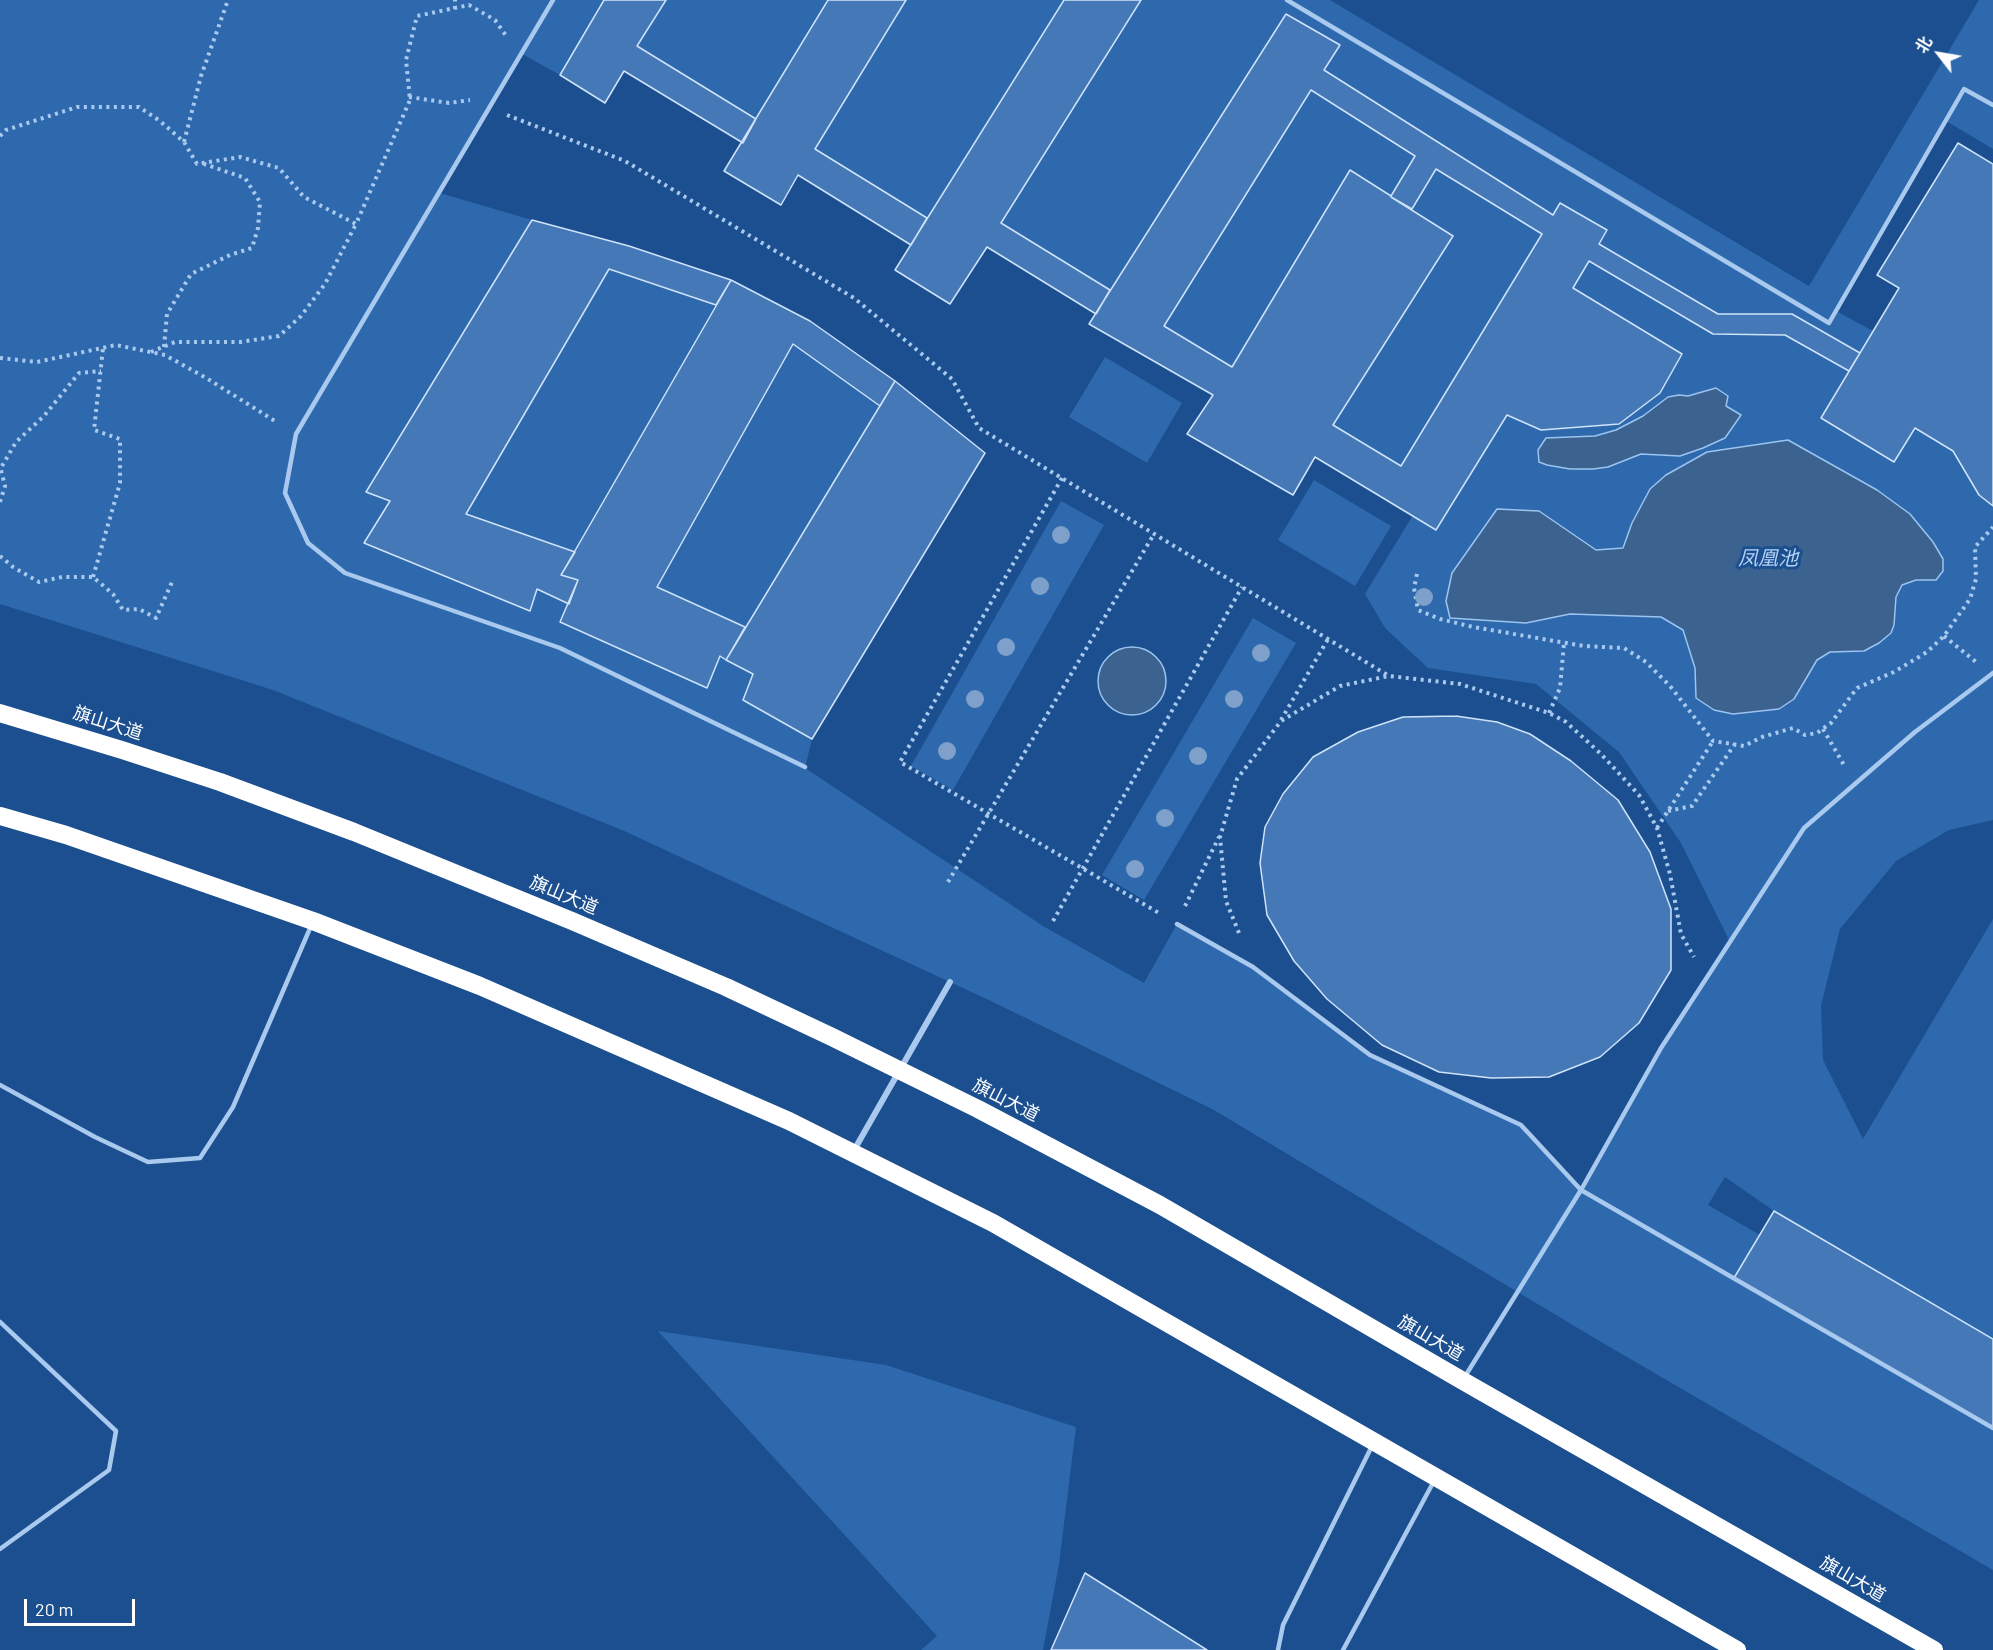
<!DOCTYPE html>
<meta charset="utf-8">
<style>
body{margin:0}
#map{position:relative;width:1993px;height:1650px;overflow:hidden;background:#1b4f8f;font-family:Barlow,"Noto Sans SC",sans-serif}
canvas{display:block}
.north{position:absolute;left:1909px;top:24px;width:60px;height:60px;-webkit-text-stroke:4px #1b4f8f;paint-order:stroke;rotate:301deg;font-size:16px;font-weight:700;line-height:24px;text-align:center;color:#fff}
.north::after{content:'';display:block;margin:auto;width:21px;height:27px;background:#fff;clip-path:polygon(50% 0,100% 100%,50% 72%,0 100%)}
.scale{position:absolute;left:24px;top:1599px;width:111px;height:27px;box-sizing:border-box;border:3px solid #fff;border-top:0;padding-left:8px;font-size:18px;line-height:21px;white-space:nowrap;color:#fff;-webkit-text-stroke:4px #1b4f8f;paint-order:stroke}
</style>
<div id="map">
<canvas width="1993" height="1650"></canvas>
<div class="north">北</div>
<div class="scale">20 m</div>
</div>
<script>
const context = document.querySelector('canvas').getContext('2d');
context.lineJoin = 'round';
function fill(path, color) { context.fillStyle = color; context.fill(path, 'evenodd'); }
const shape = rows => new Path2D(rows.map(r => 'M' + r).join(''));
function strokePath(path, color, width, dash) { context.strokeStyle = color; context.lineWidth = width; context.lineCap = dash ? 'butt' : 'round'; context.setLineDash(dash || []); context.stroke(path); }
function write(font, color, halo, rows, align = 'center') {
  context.font = font + ' Barlow,"Noto Sans SC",sans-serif'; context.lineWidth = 6; context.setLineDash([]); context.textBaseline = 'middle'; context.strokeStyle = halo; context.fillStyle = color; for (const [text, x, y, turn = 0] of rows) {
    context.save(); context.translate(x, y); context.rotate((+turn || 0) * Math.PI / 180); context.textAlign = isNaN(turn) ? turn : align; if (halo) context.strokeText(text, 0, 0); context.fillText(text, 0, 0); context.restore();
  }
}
fill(shape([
 [0,0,604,0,560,75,522,54,440,193,532,220,366,491,390,501,365,543,530,611,537,589,569,604,561,623,706,688,720,656,753,674,743,700,812,739,805,768,1043,926,1144,983,1177,924,1253,967,1370,1055,1521,1125,1581,1190,1661,1048,1730,942,1681,843,1619,752,1536,684,1428,668,1385,628,1365,594,1413,515,1437,530,1507,415,1541,430,1619,424,1660,393,1682,354,1573,288,1589,261,1713,334,1785,335,1849,371,1821,418,1894,462,1915,428,1953,451,1979,495,1993,506,1993,820,1949,830,1896,861,1840,929,1821,1006,1823,1060,1863,1139,1993,919,1993,1339,1774,1211,1725,1177,1708,1205,1760,1235,1734,1278,1993,1428,1993,1570,1596,1339,1214,1110,993,1002,622,830,273,690,0,604],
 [1788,440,1877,490,1910,514,1936,580,1916,580,1902,585,1896,597,1894,625,1891,633,1879,643,1864,651,1830,652,1817,660,1779,709,1733,714,1696,698,1695,668,1683,630,1661,617,1570,614,1526,623,1452,573,1473,545,1539,511,1596,550,1624,548,1632,523,1650,489,1666,475,1707,452],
 [666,0,828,0,756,119,637,46],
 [906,0,1064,0,927,218,815,149],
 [1141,0,1330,0,1809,286,1979,0,1993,0,1993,149,1946,121,1836,311,1873,331,1860,353,1792,314,1718,314,1599,244,1607,230,1560,203,1553,215,1324,70,1339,45,1286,14,1110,290,1001,223],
 [1311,90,1415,156,1391,196,1232,367,1164,326],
 [1436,169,1542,234,1401,466,1333,425,1453,236,1412,209],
 [609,269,716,305,575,552,466,514],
 [793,344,880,406,745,627,657,587],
 [1105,357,1182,403,1147,463,1069,417],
 [1314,480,1391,526,1355,586,1278,540],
 [1061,501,1104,525,953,790,911,766],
 [1253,618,1296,643,1144,900,1102,875],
 [658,1331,886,1365,1076,1427,1059,1564,1043,1650,921,1650,937,1636]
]), '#2e69ad');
const water = shape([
 [1716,388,1728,396,1726,406,1741,415,1725,438,1703,448,1680,456,1641,454,1608,467,1593,469,1570,469,1547,465,1539,462,1538,450,1546,438,1595,436,1616,430,1643,416,1668,397,1679,395,1688,396,1716,388],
 [1788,440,1877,490,1910,514,1933,542,1943,559,1943,571,1936,580,1916,580,1902,585,1896,597,1894,625,1891,633,1879,643,1864,651,1830,652,1817,660,1794,699,1779,709,1733,714,1714,710,1696,698,1695,668,1683,630,1661,617,1570,614,1526,623,1450,618,1446,601,1452,573,1497,509,1539,511,1596,550,1623,548,1632,523,1650,489,1666,475,1707,452,1788,440],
 '1098 681a34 34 0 1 1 68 0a34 34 0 1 1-68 0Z'
]);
fill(water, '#3c6290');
strokePath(water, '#9cc4f0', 1.5);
const building = shape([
 [604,0,666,0,637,46,756,119,743,143,624,71,605,103,560,75,604,0],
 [828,0,906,0,815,149,927,218,911,245,798,175,781,205,724,171,828,0],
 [1064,0,1141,0,1001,223,1110,290,1096,314,987,247,950,304,895,270,1064,0],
 [1286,14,1340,45,1324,70,1553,215,1560,203,1607,230,1599,244,1718,314,1792,314,1860,353,1849,371,1785,335,1713,334,1589,261,1573,288,1682,354,1660,393,1619,424,1541,430,1507,415,1436,530,1315,457,1293,495,1187,434,1213,395,1089,324,1286,14],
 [1311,90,1415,156,1391,196,1350,170,1232,367,1164,326,1311,90],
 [1436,169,1542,234,1401,466,1333,425,1453,236,1391,197,1412,209,1436,169],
 [1958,143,1993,164,1993,506,1979,495,1953,451,1915,428,1894,462,1821,418,1899,288,1877,275,1958,143],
 [532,220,629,246,731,280,716,305,609,269,466,514,575,552,561,575,578,580,569,604,537,589,530,611,364,543,390,501,366,492,532,220],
 [731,280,810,321,895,381,880,406,793,344,657,587,745,627,726,660,720,656,707,688,560,622,578,580,561,575,731,280],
 [895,381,985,453,812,739,743,700,753,674,726,660,895,381],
 [1456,716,1497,722,1530,734,1571,761,1618,800,1650,852,1671,909,1671,970,1639,1023,1600,1057,1549,1077,1491,1078,1439,1072,1382,1045,1327,999,1294,961,1267,915,1260,863,1265,827,1283,794,1313,757,1358,732,1403,717,1456,716],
 [1774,1211,1993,1339,1993,1428,1734,1278,1774,1211],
 [1085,1573,1207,1650,1051,1650,1085,1573]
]);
fill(building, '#4478b7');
strokePath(building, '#cfe3fa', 1.5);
strokePath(shape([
 [455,9,455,0],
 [409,97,449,103,470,100],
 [507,115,625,161,854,298,952,379,979,428,1389,676],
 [0,136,6,130,77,107,139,107,160,121,184,142,197,164,240,157,279,168,304,197,356,224,410,100,406,60,417,16,469,5,495,20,507,37],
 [184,142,201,76,228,0],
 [164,347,167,314,191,274,230,255,252,248,258,228,260,202,245,178,204,164],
 [151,352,175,342,240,342,279,336,301,316,325,284,356,224],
 [0,358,37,362,116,345,165,355,208,379,278,423],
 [2,466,16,442,44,416,79,373,101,371],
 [1062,478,900,762,1159,913],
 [0,502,5,486,0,466],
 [0,556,13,567,39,582,62,577,93,577,113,594,123,610,139,609,156,618,172,582],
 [1417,574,1414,588,1418,610,1440,619,1473,627,1584,646,1624,648,1646,662,1670,686,1713,741,1744,746,1762,737,1793,728,1805,735,1817,733,1831,723,1857,688,1894,672,1927,652,1944,636,1970,599,1976,579,1975,547,1993,527],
 [93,577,120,483,120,439,94,430,103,348],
 [1944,636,1976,662],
 [1549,713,1560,688,1564,643],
 [1281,720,1328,639],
 [1823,729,1844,765],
 [1668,811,1692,806,1735,744],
 [1657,828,1713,741],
 [948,882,1154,534],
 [1185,906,1219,837],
 [1053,921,1242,587],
 [1239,933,1226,901,1220,837,1237,779,1281,721,1340,686,1389,676,1460,684,1549,713,1566,722,1600,753,1639,795,1657,828,1670,874,1681,934,1694,957]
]), '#a9c9ee', 4, [3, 4.5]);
strokePath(shape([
 [553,0,296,434,285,493,308,543,345,573,560,648,805,767],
 [1287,0,1829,323,1964,89,1993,105],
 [1177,924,1253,967,1370,1055,1521,1125,1581,1190,1993,1428],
 [0,1085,95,1137,148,1162,200,1158,233,1107,311,926],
 [0,1322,116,1431,109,1470,0,1549],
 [1464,1378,1581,1190,1661,1048,1804,828,1915,732,1993,673],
 [1278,1650,1283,1625,1372,1446],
 [1343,1650,1434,1481]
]), '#a9c9ee', 4.5);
strokePath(shape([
 [853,1152,950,982]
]), '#a9c9ee', 6);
strokePath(shape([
 [0,713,122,750,220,782,354,832,572,921,726,987,832,1037,978,1109,1160,1205,1463,1381,1934,1650],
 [0,816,66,835,313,921,480,986,789,1121,993,1223,1737,1650]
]), '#fff', 18);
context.fillStyle = '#7ea0ca';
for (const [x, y] of [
 [1061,535],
 [1040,586],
 [1424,597],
 [1006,647],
 [1261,653],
 [975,699],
 [1234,699],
 [947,751],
 [1198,756],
 [1165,818],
 [1135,869]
]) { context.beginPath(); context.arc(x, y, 9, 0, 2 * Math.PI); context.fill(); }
write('18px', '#fff', '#1b4f8f', [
 ["旗山大道",108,723,18],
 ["旗山大道",564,895,23],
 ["旗山大道",1006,1100,27],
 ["旗山大道",1431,1338,30],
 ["旗山大道",1853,1579,30]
]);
write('italic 20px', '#b5d3f5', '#1b4f8f', [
 ["凤凰池",1768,558]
]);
</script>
